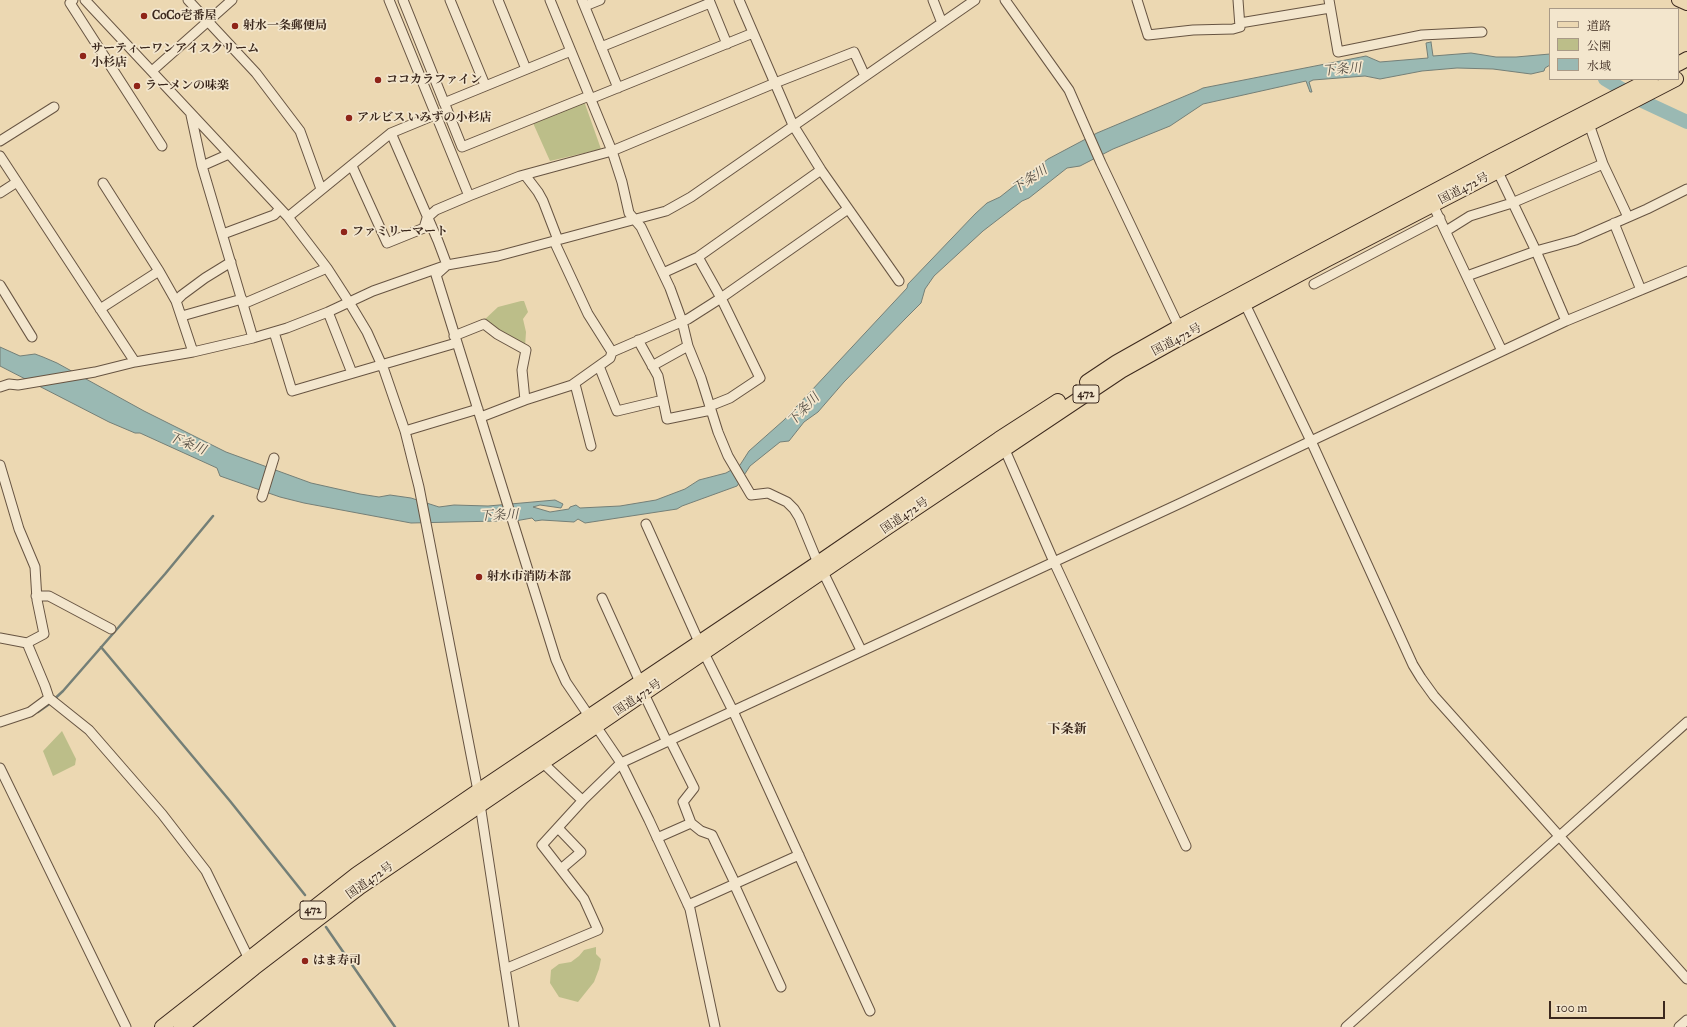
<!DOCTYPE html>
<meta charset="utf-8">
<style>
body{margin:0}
#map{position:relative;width:1687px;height:1027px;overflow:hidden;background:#ecd8b2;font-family:"IM FELL Great Primer","Noto Serif JP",serif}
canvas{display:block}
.legend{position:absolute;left:1549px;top:8px;width:130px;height:72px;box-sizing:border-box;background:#f3e6cd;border:1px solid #a99a87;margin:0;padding:5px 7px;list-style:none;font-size:12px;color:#3b281d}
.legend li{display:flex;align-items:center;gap:8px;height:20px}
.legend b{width:20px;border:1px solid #a99a87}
.scale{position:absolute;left:1549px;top:1001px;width:116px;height:18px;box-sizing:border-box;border:2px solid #3b281d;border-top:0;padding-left:5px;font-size:12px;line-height:14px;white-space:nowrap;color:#3b281d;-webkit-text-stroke:3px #f3e6cd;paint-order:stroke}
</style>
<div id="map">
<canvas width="1687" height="1027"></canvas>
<ul class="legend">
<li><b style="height:5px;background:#ecd8b2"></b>道路</li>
<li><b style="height:11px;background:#bcbe89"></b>公園</li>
<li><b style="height:11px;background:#9ab9b3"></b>水域</li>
</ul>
<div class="scale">100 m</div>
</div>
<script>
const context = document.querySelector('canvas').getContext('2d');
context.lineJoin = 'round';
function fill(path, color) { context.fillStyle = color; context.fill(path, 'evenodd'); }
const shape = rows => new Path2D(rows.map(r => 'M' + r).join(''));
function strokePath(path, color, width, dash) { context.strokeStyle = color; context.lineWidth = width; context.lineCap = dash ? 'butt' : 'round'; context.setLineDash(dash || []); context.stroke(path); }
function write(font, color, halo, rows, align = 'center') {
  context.font = font + ' "IM FELL Great Primer","Noto Serif JP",serif'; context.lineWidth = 3.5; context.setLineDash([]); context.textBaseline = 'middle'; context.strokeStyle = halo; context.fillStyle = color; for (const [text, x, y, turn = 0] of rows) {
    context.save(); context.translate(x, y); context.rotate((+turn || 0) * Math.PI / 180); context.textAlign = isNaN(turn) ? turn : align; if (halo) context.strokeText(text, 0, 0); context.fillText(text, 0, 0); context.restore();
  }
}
fill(shape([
 [584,101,601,149,550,161,533,123],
 [521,301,524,301,528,312,523,319,526,332,525,347,483,321,498,307],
 [62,731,76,759,75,765,53,776,43,751],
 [596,947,596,954,601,959,599,969,594,982,578,1002,559,997,550,983,551,970,559,964,571,962,579,956,584,950]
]), '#bcbe89');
const water = shape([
 [1431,42,1433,56,1471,53,1496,57,1516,57,1550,54,1550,65,1545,68,1544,71,1531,74,1493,69,1457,68,1422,71,1380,79,1365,76,1313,80,1309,82,1312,92,1310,92,1306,81,1203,104,1170,126,1113,149,1080,166,1067,168,1029,198,1022,201,983,231,934,276,925,289,921,303,905,319,844,382,818,412,804,422,789,441,780,442,750,466,737,486,682,506,677,509,585,523,578,519,574,522,542,520,535,521,532,518,515,521,507,518,498,521,411,523,304,503,280,497,220,476,217,468,140,433,135,433,109,422,0,366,0,347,20,356,35,354,43,357,57,363,144,411,226,452,311,483,360,494,379,497,390,495,411,498,439,507,454,505,488,506,555,500,563,504,561,508,540,505,533,507,550,512,569,509,570,507,576,505,580,508,620,506,656,500,685,489,699,480,726,473,740,465,749,451,784,420,907,288,908,284,975,214,987,203,1000,197,1048,159,1097,133,1197,91,1203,88,1366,56,1380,62,1428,58,1426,43,1431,42]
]);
fill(water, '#9ab9b3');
strokePath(water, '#747f77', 1);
strokePath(shape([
 [101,647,230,801,305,895],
 [38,712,48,705,63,691,165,574,213,516],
 [326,927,395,1027]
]), '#747f77', 2.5);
strokePath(shape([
 [1605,79,1640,100,1687,122]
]), '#9ab9b3', 14);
const minor = shape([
 [73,0,70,3,162,146],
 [85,0,288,217,327,268,349,302,367,332,384,370,405,431,419,487,478,791,514,1027],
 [188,0,256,73,300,131,321,189],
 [389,0,469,196],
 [403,0,462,147,589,96],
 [450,0,485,85],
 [498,0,526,69],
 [550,0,612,151,622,182,629,213,641,227,670,288,682,321,688,346,701,378,718,432,728,456,751,495,768,493,787,502,794,509,799,517,818,563],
 [582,0,618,88],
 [709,0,727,44],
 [739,0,793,125,821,170,899,281],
 [933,0,942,23],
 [1005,0,1069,90,1101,163,1179,327],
 [1137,0,1148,35,1193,30,1233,29,1240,27,1238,0],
 [1329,0,1338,52,1422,35,1482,32],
 [585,6,600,0],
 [1240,23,1330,8],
 [601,47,710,3],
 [152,71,232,0],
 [590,99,753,33],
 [444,103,571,51],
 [191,115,202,166,253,338],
 [1589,124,1603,164,1628,217],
 [391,133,438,241,447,265],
 [0,141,54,107],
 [0,156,135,362],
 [202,166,229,154],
 [352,166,387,243,424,228,427,218,436,210,469,196,520,176,612,151,775,83,854,52,865,76],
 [1498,172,1536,251,1566,321],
 [525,175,538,192,543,201,558,240],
 [103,183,159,271,176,301,193,352],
 [0,193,17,182],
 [1433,205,1502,351],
 [288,217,391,133,437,114],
 [1614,223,1641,290],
 [1446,231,1470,216,1512,203,1603,164],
 [223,234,274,215,280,209],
 [698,257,721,298,760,378,730,398,710,406],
 [446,266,436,275,556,660,566,682,621,763,649,820,690,909,715,1027],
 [663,273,698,257,821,170],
 [1467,276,1536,251,1576,240,1647,209,1687,189],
 [1314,284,1440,218],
 [0,285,32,337],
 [176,301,182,295,205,278,231,262],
 [243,304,327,268],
 [1245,304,1311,441,1413,665,1421,678,1434,696,1687,979],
 [100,309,159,271],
 [328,312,352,373],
 [182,316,242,299],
 [274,332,292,391,456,343],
 [454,336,484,324,497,334,526,350,522,370,525,400],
 [638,340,658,376,667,419,711,410],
 [612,352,688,319,721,298,848,209],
 [599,366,617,411,663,400],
 [652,366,688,346],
 [575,384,591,446],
 [0,387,9,384,18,385,95,372,135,362,193,352,253,338,287,328,328,312,373,291,447,265,498,256,666,211,691,197,975,0],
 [481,417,525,400,572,385,610,358,612,352,588,314,554,241],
 [405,431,478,409],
 [1005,450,1054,562,1186,846],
 [0,465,19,529,35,567,37,600,44,634,27,643,0,638],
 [262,497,274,458],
 [646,524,699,642],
 [823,572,861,650],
 [36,596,49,596,111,629],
 [602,598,640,682],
 [27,643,45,686,49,698,89,730,162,814,206,871,249,959],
 [704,653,733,711,870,1011],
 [644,694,667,742],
 [0,722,30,712,49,698],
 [670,740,694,788,683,802,691,823,701,831,712,835,735,883],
 [543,763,582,800],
 [0,768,126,1027],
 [558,828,581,852,561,869],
 [657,838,691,823],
 [734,884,781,987],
 [688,905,799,855],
 [505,969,598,930,584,899,542,845,584,799,621,763,1183,502,1311,441,1566,321,1687,271],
 [1346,1027,1687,722],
 [1679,1027,1687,1020]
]);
const major = shape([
 [1678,0,1687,4]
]);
const highway = shape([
 [1678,64,1687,59],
 [1087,382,1117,362,1179,327,1493,160,1651,79],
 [162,1027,357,874,478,791,818,563,999,439,1058,401],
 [181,1027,254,968,360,887,888,527,1121,371,1173,342,1326,260,1676,79]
]);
strokePath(minor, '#675442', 11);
strokePath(major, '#3b281d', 14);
strokePath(highway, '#3b281d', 16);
strokePath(minor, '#f3e6cd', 9);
strokePath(major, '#ecd8b2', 12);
strokePath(highway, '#ecd8b2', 14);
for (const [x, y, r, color] of [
 [144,16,4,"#8f2418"],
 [235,26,4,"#8f2418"],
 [83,56,4,"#8f2418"],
 [378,80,4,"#8f2418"],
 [137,86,4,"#8f2418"],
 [349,118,4,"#8f2418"],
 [344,232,4,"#8f2418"],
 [479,577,4,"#8f2418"],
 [305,961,4,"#8f2418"]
]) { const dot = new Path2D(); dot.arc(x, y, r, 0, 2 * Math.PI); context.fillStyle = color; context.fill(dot); strokePath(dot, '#f3e6cd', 1.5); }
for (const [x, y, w] of [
 [1086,394,26],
 [313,910,26]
]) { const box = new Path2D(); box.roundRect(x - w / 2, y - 9, w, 18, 3); context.fillStyle = '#f3e6cd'; context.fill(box); strokePath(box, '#3b281d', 1); }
write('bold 11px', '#3b281d', null, [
 ["472",1086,394],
 ["472",313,910]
]);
write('bold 12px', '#3b281d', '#f3e6cd', [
 ["CoCo壱番屋",152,16],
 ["射水一条郵便局",243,26],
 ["サーティーワンアイスクリーム",91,49],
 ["小杉店",91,63],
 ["ココカラファイン",386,80],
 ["ラーメンの味楽",145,86],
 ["アルビス いみずの小杉店",357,118],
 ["ファミリーマート",352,232],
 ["射水市消防本部",487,577],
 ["はま寿司",313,961]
], 'left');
write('12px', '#3b281d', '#f3e6cd', [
 ["国道472号",1464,189,-27],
 ["国道472号",1177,340,-28],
 ["国道472号",905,516,-34],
 ["国道472号",638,698,-34],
 ["国道472号",370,881,-35]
]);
write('italic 13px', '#534c42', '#f3e6cd', [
 ["下条川",1342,70,-5],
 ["下条川",1030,180,-34],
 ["下条川",804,410,-46],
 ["下条川",187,444,22],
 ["下条川",499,516,-2]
]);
write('bold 13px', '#3b281d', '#f3e6cd', [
 ["下条新",1067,730]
]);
</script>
